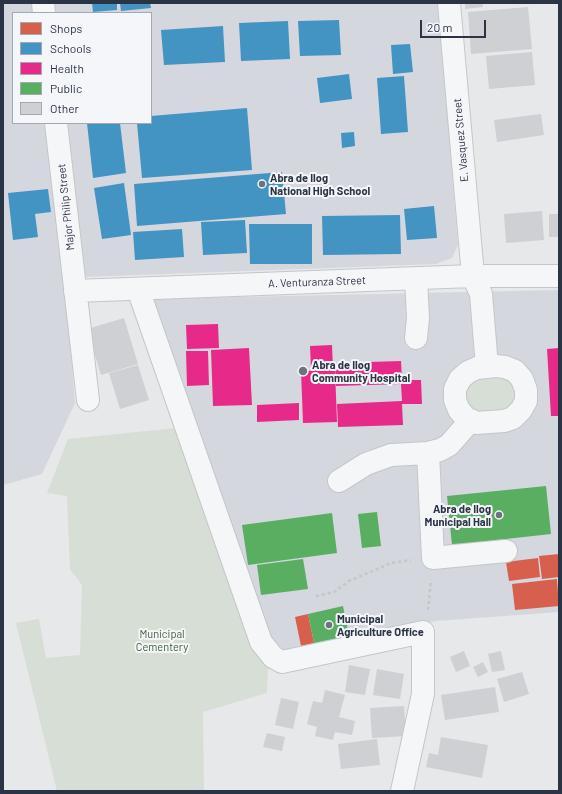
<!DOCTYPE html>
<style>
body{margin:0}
#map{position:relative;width:562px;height:794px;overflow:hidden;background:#e6e8ea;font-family:Barlow,sans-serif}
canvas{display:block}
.frame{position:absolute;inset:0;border:4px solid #2b3445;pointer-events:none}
.legend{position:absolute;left:12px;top:12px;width:140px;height:112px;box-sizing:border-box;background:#f4f6f9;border:1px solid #a4a8b1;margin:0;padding:5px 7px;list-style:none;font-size:12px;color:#2b3445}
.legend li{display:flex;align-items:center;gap:8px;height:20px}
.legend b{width:20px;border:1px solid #a4a8b1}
.scale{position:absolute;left:420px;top:20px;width:66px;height:18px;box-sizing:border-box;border:2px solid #2b3445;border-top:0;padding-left:5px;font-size:12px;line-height:14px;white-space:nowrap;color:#2b3445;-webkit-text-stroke:3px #f4f6f9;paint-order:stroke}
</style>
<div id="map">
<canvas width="562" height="794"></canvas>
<div class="frame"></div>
<ul class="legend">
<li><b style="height:11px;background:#d6604d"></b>Shops</li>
<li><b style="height:11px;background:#4393c3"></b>Schools</li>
<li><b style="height:11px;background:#e7298a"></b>Health</li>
<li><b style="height:11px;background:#5aae61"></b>Public</li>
<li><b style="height:11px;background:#ced0d3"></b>Other</li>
</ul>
<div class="scale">20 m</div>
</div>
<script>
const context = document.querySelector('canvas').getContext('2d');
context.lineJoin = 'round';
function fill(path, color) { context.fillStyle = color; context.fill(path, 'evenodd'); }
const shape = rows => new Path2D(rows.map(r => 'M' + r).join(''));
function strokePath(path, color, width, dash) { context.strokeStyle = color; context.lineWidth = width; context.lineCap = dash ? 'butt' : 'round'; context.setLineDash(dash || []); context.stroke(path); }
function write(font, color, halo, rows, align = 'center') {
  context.font = font + ' Barlow,sans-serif'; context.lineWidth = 4; context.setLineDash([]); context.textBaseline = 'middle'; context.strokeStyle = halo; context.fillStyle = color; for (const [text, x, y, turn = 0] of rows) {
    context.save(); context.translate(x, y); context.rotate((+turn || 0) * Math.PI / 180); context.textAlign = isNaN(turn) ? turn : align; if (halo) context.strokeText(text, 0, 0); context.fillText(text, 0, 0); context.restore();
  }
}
fill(shape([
 [3,3,35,3,36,13,13,13,13,123,48,123,65,277,75,403,42,474,3,485],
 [51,3,438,3,458,245,452,258,436,264,83,277,65,123,151,123,151,13,52,13],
 [559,290,559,612,436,621,291,653,277,648,268,636,150,299]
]), '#d4d7dd');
fill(shape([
 [503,376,509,379,514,384,516,391,516,398,508,409,501,412,478,413,472,410,467,405,465,391,468,385,480,378],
 [176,428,250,645,268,666,267,693,203,712,204,791,57,791,16,623,39,619,46,658,80,655,82,585,70,569,67,496,47,493,68,439]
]), '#d6ded6');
fill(shape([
 [559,554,559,577,542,579,539,556],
 [538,558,540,577,509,581,506,562],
 [557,579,559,606,515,610,512,584],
 [308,614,314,643,301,646,295,617]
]), '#d6604d');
fill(shape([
 [92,3,117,3,117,10,93,12],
 [120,3,150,3,151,8,121,11],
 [339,20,341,55,300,56,298,21],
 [288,21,290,59,241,61,239,23],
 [223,26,225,62,164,65,161,30],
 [410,44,413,72,393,74,391,45],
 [349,74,352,99,320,103,317,78],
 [404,76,408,132,381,134,377,78],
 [247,108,252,170,142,178,137,123,151,123,151,116],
 [87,123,120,123,126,173,93,178],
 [354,132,355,146,342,148,341,133],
 [282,172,286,214,137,226,134,184],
 [124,183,131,235,102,239,94,188],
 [48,189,51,212,35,214,38,237,13,240,8,193],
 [434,206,437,238,407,240,404,209],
 [400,215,401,254,323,255,322,216],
 [245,220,247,253,203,255,201,222],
 [249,224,312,224,312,264,250,264],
 [182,229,184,257,135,260,133,232]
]), '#4393c3');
fill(shape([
 [218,324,219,348,187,349,186,325],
 [332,345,333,369,311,369,310,346],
 [249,348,252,405,213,406,211,350],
 [559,348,559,416,551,416,547,349],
 [186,351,208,351,209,385,187,386],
 [401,361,402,380,421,380,422,404,402,404,403,425,338,427,337,404,402,401,401,384,336,386,335,363],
 [335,370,337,422,303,423,301,371],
 [299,403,299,420,257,422,257,405]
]), '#e7298a');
fill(shape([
 [546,486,551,534,452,545,447,496],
 [377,512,381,546,362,548,358,514],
 [332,513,337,553,248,565,242,525],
 [303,559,308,589,261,595,257,565],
 [343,606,349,636,314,643,308,614]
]), '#5aae61');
fill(shape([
 [465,3,483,3,483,7,465,9],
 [528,7,532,49,471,54,468,12],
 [532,52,535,85,489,89,486,56],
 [541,114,544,135,497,142,494,120],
 [542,211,544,240,506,243,504,214],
 [549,214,559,214,559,237,549,237],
 [124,318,138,364,101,375,87,329],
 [138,365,149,400,120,409,109,373],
 [464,651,470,666,456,672,450,657],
 [501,651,505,670,492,672,488,654],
 [483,662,488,672,478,677,473,667],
 [349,665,370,669,365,695,345,692],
 [377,669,404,674,400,699,373,695],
 [522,672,529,694,504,702,497,679],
 [495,687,499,712,445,720,441,695],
 [325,690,345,695,339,717,355,721,352,735,335,732,333,740,315,736,317,727,307,724,313,701,322,703],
 [281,698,299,702,293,729,275,725],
 [404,706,406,736,372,738,370,708],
 [267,733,285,737,282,751,263,747],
 [441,737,488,745,482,778,426,767,429,753,438,755],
 [377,739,380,765,341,769,338,744]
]), '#ced0d3');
const minor = shape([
 [43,3,44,13],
 [449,3,473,276,481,294,487,367],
 [56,123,88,400],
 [416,279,418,318,416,338],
 [138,289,261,642,273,657,282,662,423,632,423,694,402,791],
 [75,291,473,276,559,276],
 [496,366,505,367,515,371,522,379,526,390,526,401,521,410,513,418,504,421,476,423,466,418,459,410,455,400,455,389,460,379,468,372,477,368,496,366],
 [428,453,433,558,506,551],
 [339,481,366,464,391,455,428,453,440,450,449,445,471,420]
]);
strokePath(minor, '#c4c6c8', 24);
strokePath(shape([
 [316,596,334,592,349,581,391,563,411,560],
 [428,610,431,580]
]), '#c5c6ca', 2.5, [3, 3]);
strokePath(minor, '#f5f6f7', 22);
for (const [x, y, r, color] of [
 [262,184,4,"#6c737f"],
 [303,371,5,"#6c737f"],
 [499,515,4,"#6c737f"],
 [329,625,4,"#6c737f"]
]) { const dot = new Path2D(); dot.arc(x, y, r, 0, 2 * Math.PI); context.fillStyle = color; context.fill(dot); strokePath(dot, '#f4f6f9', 1.5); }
write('11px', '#2b3445', '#f4f6f9', [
 ["E. Vasquez Street",461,140,-95],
 ["Major Philip Street",66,207,-96],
 ["A. Venturanza Street",317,282,-2]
]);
write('bold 11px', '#2b3445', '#f4f6f9', [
 ["Abra de Ilog",270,178],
 ["National High School",270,191],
 ["Abra de Ilog",312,365],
 ["Community Hospital",312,378],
 ["Abra de Ilog",491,509,"right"],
 ["Municipal Hall",491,522,"right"],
 ["Municipal",337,619],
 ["Agriculture Office",337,632]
], 'left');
write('11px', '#3f6138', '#f4f6f9', [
 ["Municipal",162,634],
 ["Cementery",162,647]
]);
</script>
